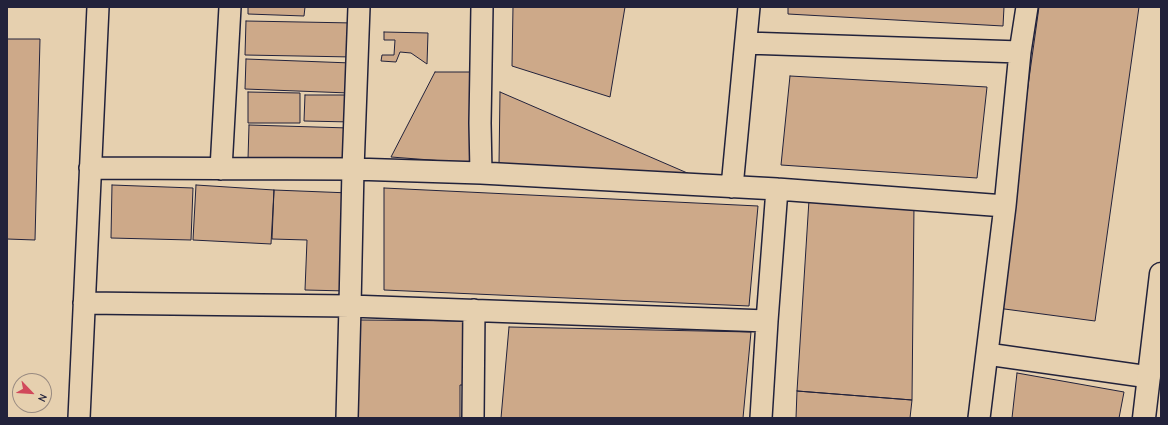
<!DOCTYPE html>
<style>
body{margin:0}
#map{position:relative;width:1168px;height:425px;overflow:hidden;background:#e6d0af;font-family:"Comic Neue",sans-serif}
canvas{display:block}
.frame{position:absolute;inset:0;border:8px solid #22223b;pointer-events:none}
.north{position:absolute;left:12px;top:373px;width:40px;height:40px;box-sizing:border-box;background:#e6d0af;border:1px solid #988a81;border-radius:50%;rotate:115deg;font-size:11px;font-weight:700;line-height:16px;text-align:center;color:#22223b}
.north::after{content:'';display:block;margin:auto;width:14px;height:18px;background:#d1495b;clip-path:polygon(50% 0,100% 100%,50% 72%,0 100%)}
</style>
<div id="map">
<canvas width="1168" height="425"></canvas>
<div class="frame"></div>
<div class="north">N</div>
</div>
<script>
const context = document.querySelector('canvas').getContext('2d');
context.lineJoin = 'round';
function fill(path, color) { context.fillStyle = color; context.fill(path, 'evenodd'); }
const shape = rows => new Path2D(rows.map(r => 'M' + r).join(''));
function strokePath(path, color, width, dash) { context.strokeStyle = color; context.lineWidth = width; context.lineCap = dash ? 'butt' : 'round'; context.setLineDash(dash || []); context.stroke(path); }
const building = shape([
 [248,7,305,7,304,16,248,14,248,7],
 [513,7,625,7,610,97,512,66,513,7],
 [788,7,1004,7,1003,26,788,14,788,7],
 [1039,7,1139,7,1095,321,997,308,1039,7],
 [246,21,354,23,353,57,245,55,246,21],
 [384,32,428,33,427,64,411,53,400,52,396,62,381,61,382,55,394,55,395,40,384,40,384,32],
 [7,39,40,39,35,240,7,239,7,39],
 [246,59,351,63,349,93,245,89,246,59],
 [435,72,472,72,470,163,391,157,435,72],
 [790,76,987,87,977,178,781,165,790,76],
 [248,92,300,93,300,123,248,123,248,92],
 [500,92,692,175,499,164,500,92],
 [305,95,353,95,352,122,304,121,305,95],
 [249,125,349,128,347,162,248,159,249,125],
 [112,185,193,188,191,240,111,238,112,185],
 [196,185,274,190,271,244,193,240,196,185],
 [384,188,758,206,749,306,384,290,384,188],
 [274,190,350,193,347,291,305,290,307,240,272,239,274,190],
 [809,200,914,205,912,400,797,391,809,200],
 [360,320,470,321,469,385,460,385,460,418,358,418,360,320],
 [509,327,751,332,743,418,501,418,509,327],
 [1017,373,1124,392,1119,418,1012,418,1017,373],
 [797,391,912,400,910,418,796,418,797,391]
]);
fill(building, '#cda989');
strokePath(building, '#22223b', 1);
const minor = shape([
 [746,43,1020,52],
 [90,168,353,169,481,173,777,189,1005,206],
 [221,169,230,7],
 [481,173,480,123,482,7],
 [732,187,749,7],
 [84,303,350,306,767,321],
 [987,354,1149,377],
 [79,418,98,7],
 [347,418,350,306,353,169,359,7],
 [473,418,474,310],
 [761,418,767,321,777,189],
 [979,418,1005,206,1020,52,1027,7]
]);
const tertiary = shape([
 [1144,418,1161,274]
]);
strokePath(minor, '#22223b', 24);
strokePath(tertiary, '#22223b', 25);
strokePath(minor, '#e6d0af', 21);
strokePath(tertiary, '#e6d0af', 22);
</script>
